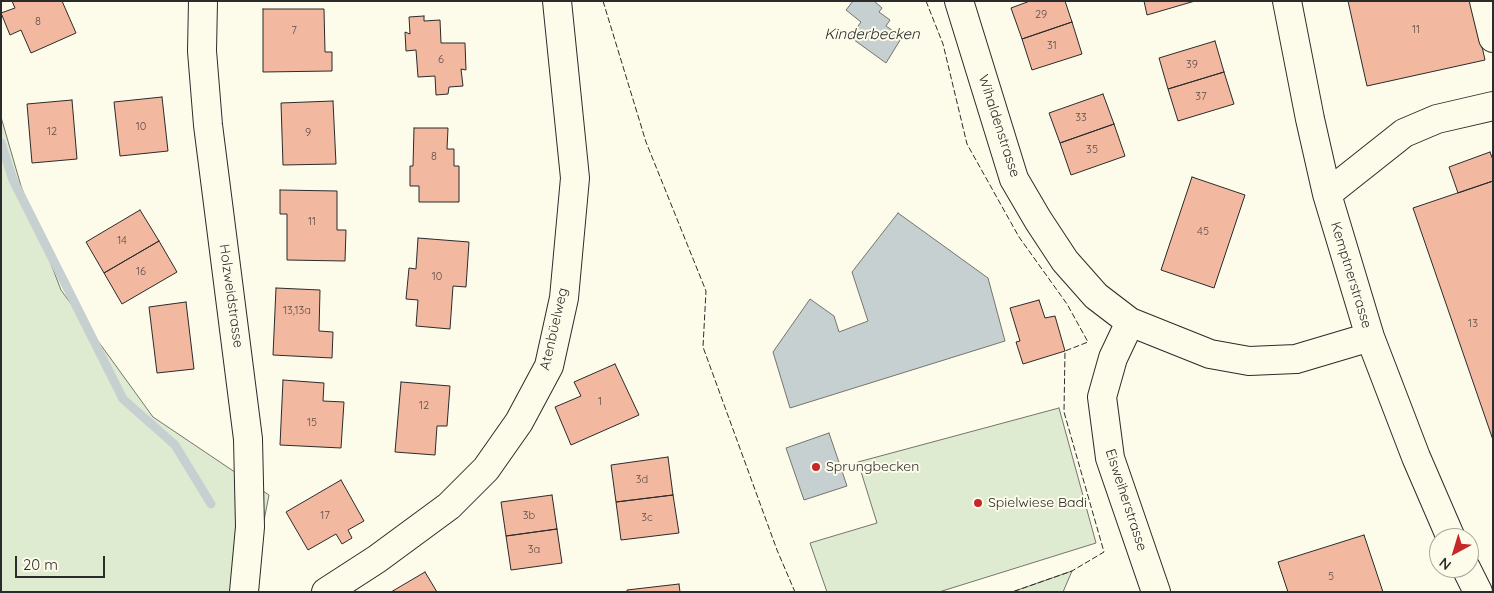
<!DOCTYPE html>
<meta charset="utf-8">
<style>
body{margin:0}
#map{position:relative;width:1494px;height:593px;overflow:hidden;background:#fdfbea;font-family:Quicksand,sans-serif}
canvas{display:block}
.frame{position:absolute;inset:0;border:2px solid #2b2b2b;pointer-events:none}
.north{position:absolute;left:1429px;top:528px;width:50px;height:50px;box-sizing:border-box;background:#fdfbea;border:1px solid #a9a89e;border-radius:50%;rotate:219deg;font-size:14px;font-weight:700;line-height:20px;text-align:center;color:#2b2b2b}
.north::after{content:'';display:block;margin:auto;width:18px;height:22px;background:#c62828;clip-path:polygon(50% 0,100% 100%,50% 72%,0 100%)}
.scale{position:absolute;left:15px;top:556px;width:90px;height:22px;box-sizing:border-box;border:2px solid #2b2b2b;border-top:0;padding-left:6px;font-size:15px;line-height:18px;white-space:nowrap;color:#2b2b2b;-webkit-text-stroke:4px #fdfbea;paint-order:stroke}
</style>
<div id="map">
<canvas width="1494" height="593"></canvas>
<div class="frame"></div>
<div class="north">N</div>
<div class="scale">20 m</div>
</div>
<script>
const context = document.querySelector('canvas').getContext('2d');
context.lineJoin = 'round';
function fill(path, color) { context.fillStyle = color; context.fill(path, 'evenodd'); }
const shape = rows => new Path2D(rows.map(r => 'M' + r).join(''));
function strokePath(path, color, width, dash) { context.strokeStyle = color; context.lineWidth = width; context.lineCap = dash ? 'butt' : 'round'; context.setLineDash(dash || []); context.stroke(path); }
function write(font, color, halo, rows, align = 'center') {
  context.font = font + ' Quicksand,sans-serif'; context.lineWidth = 4; context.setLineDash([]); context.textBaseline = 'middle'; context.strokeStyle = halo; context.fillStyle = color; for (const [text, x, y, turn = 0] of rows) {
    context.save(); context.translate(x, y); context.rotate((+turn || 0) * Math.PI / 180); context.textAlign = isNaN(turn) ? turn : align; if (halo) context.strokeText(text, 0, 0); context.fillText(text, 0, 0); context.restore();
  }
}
const green = shape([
 [1,117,21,186,61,290,153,417,269,495,250,592,1,592,1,117],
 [1059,408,1096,543,939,592,827,592,810,543,877,523,858,462,1059,408],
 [1072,571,1063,592,1012,592,1072,571]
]);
fill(green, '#deebd1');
strokePath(green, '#74746e', 1);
const water = shape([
 [853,1,874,1,882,8,879,12,890,20,886,26,902,37,886,63,850,37,861,22,846,10,853,1],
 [898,213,988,278,1005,341,790,408,773,352,810,299,834,316,839,332,868,321,852,272,898,213],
 [829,433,847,486,804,500,786,448,829,433]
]);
fill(water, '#c7d0d0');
strokePath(water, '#74746e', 1);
strokePath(shape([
 [1,143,13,180,123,399,175,445,211,504]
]), '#c7d0d0', 9);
const building = shape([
 [12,1,62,1,76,33,31,53,21,30,10,35,1,13,15,8,12,1],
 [1030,1,1065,1,1072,22,1022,39,1011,8,1030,1],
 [1144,1,1195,1,1147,15,1144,1],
 [1348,1,1472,1,1485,60,1367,86,1348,1],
 [263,9,324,9,325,52,332,52,332,71,263,72,263,9],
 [424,16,424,21,440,20,441,43,465,43,466,70,461,69,463,86,449,87,448,94,436,95,435,76,418,77,416,50,406,51,405,32,410,34,409,17,424,16],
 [1072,22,1082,54,1032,70,1022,39,1072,22],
 [1215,41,1224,72,1168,89,1159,58,1215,41],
 [1224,72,1234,104,1178,121,1168,89,1224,72],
 [1103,94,1114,124,1060,143,1049,113,1103,94],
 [162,97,168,151,120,156,114,102,162,97],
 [72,100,77,159,32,163,27,104,72,100],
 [333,101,336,164,283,165,281,103,333,101],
 [1114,124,1125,156,1071,175,1060,143,1114,124],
 [414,128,448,128,447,149,454,149,454,166,459,166,459,202,419,202,419,186,410,186,410,166,413,166,414,128],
 [1490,152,1493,160,1493,181,1458,193,1449,167,1490,152],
 [1192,177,1245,195,1214,288,1161,270,1192,177],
 [1493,181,1493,440,1413,208,1493,181],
 [280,190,337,191,337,230,346,230,345,261,287,260,287,214,280,214,280,190],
 [140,210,159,241,104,273,86,242,140,210],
 [418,238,469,242,466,287,453,286,450,329,416,326,418,300,406,299,409,268,416,269,418,238],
 [159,241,177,272,122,304,104,273,159,241],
 [276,288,320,290,319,331,333,332,332,358,273,355,276,288],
 [1039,300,1045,318,1055,316,1065,351,1023,364,1016,342,1020,341,1010,308,1039,300],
 [186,302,194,369,157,373,149,307,186,302],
 [615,364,639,415,571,445,555,407,581,396,574,382,615,364],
 [283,380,324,383,323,401,344,402,341,448,280,445,283,380],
 [401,382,450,386,447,426,437,426,435,455,395,452,401,382],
 [668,457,673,495,616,502,611,465,668,457],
 [341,480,364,521,348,530,352,538,342,544,336,534,308,550,286,512,341,480],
 [552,495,557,529,506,536,501,502,552,495],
 [673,495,679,533,621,540,616,502,673,495],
 [557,529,562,563,511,570,506,536,557,529],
 [1364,535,1383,592,1288,592,1278,562,1364,535],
 [425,572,437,592,391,592,425,572],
 [679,584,680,592,627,592,627,590,679,584]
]);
fill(building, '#f2b8a0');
strokePath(building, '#2b2b2b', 1);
const minor = shape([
 [203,1,202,51,208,125,248,439,250,527,244,592],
 [959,1,1014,179,1038,220,1065,261,1096,296,1130,322,1210,354,1249,361,1296,359,1370,337],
 [1287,1,1310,119,1327,194,1370,337,1416,457,1451,538],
 [1484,1,1493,38],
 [1327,194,1404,133,1437,119,1493,106],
 [1130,322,1113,358,1102,397,1110,458,1156,592],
 [1466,568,1478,592],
 [326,592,377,559,449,506,486,469,519,422,549,366,564,298,575,178,557,1]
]);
strokePath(minor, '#2b2b2b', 30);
strokePath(minor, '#fdfbea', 28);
strokePath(shape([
 [603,1,646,142,706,291,703,347,777,550,795,592],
 [926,1,943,44,967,144,1019,237,1067,304,1088,342,1065,351,1064,412,1104,552,1072,571,1012,592]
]), '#2b2b2b', 1, [6, 2.5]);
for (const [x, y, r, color] of [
 [816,467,5,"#c62828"],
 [978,503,5,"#c62828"]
]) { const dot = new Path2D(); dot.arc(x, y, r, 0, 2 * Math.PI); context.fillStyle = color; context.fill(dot); strokePath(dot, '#fdfbea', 2); }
write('11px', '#5d4e48', null, [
 ["29",1041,15],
 ["8",38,22],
 ["11",1416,30],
 ["7",294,31],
 ["31",1052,46],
 ["6",441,60],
 ["39",1192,65],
 ["37",1201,97],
 ["33",1081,118],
 ["10",141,127],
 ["12",52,132],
 ["9",308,133],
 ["35",1092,150],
 ["8",434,157],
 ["11",312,222],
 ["45",1203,232],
 ["14",122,241],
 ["16",141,272],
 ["10",437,277],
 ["13,13a",297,311],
 ["13",1473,324],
 ["1",600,402],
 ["12",424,406],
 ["15",312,423],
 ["3d",642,480],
 ["17",325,516],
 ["3b",529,516],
 ["3c",647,518],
 ["3a",534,550],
 ["5",1331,577]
]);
write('14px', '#2b2b2b', '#fdfbea', [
 ["Wihaldenstrasse",999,126,72],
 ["Kemptnerstrasse",1351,275,73],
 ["Holzweidstrasse",231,296,82],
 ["Atenbüelweg",554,329,-77],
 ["Eisweiherstrasse",1126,500,72]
]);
write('14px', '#2b2b2b', '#fdfbea', [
 ["Sprungbecken",826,467],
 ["Spielwiese Badi",988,503]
], 'left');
write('italic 15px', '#2b2b2b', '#fdfbea', [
 ["Kinderbecken",872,34]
]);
</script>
